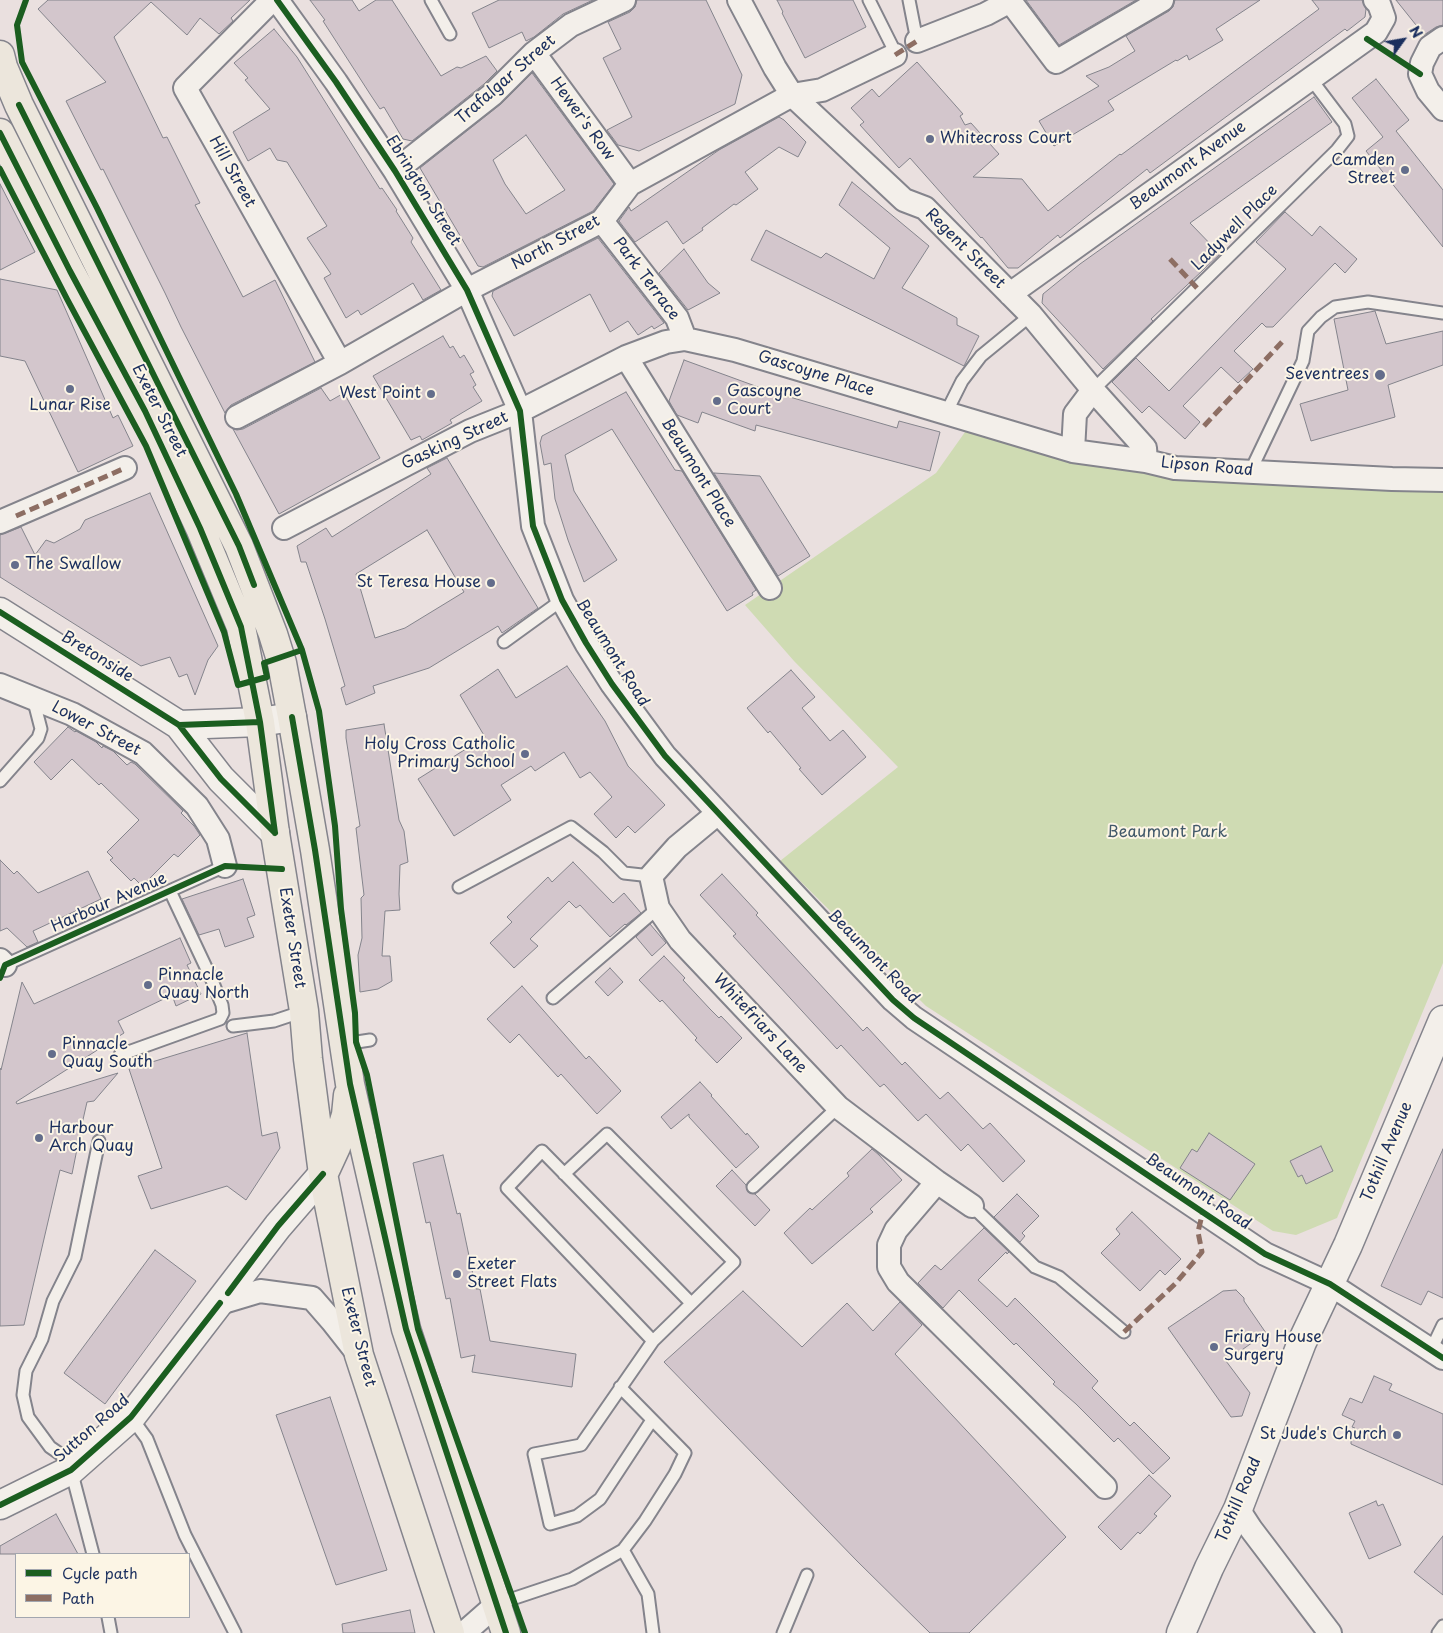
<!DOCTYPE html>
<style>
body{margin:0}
#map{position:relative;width:1443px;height:1633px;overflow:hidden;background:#eae0df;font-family:"Playpen Sans",sans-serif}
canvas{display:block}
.legend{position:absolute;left:15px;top:1553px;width:175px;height:65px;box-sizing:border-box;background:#fcf5e5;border:1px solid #a2a6af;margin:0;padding:6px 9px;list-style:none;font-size:15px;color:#1b2f5e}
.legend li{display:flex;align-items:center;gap:10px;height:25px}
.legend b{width:25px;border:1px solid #a2a6af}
.north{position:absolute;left:1378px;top:15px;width:50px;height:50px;-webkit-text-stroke:4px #fcf5e5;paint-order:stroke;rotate:58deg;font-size:14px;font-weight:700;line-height:20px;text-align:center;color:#1b2f5e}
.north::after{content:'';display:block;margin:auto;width:18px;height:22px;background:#1b2f5e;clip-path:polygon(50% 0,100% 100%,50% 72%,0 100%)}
</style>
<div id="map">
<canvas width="1443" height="1633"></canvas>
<ul class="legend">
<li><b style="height:6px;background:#1b5e20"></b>Cycle path</li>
<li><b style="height:6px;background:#8d6e63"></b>Path</li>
</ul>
<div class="north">N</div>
</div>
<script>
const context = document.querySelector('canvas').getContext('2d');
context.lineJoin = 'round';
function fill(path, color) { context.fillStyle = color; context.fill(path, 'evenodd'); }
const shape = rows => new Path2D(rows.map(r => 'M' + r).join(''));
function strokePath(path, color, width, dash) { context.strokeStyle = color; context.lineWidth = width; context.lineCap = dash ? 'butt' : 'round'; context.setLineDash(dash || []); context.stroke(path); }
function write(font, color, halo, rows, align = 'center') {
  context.font = font + ' "Playpen Sans",sans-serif'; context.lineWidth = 4; context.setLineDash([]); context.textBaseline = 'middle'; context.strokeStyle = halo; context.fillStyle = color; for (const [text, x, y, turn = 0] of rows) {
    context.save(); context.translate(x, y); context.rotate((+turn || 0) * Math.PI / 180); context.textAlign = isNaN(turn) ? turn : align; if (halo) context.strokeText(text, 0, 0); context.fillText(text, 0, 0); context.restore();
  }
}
fill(shape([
 [970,425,1073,454,1443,485,1443,963,1337,1218,1296,1235,1273,1231,926,1006,780,861,898,767,794,661,745,605,936,473]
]), '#cfdbb3');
const building = shape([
 [48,0,250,0,231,18,233,21,219,34,200,18,187,35,151,2,114,37,163,138,167,137,200,203,195,205,243,297,275,280,315,362,231,405,225,413,181,327,165,293,103,169,101,170,66,101,106,82,38,9,48,0],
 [310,0,352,0,359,11,376,0,392,0,441,76,457,67,461,68,486,56,497,71,484,84,412,141,403,139,384,107,380,109,370,94,323,21,325,20,310,0],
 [499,0,593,0,563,14,534,37,526,41,522,32,489,48,472,13,499,0],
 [637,0,706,0,742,75,735,104,639,151,618,145,607,130,632,117,603,58,621,49,608,22,630,12,635,7,637,0],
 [777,0,853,0,866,27,805,58,782,13,783,12,777,0],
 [1026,0,1136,0,1059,45,1026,0],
 [1175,0,1260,0,1216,29,1223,40,1189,60,1187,55,1177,61,1176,60,1108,101,1114,110,1054,146,1039,121,1099,86,1086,76,1109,67,1135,51,1126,36,1169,11,1173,7,1175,0],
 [1312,0,1362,0,1366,9,1365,17,1347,31,1345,29,1150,173,1147,169,1060,238,1058,235,1018,268,1008,268,982,237,981,238,910,158,899,168,860,125,864,122,851,108,872,89,879,97,917,62,963,114,960,116,965,125,971,123,999,154,973,177,1022,179,1048,211,1120,154,1121,155,1319,9,1312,0],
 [1396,0,1443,0,1443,25,1436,27,1424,35,1396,0],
 [274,29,297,57,380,189,382,188,397,210,396,211,413,238,411,242,441,290,423,300,413,283,361,315,358,310,346,318,324,278,331,274,307,238,327,226,318,212,287,162,277,160,270,148,248,161,233,132,270,109,245,80,248,78,234,63,274,29],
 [532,73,614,184,593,211,483,267,478,266,420,168,501,104,532,73],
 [526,135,565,190,526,214,505,184,493,160,526,135],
 [1376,79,1409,120,1396,131,1443,190,1443,247,1366,151,1383,137,1352,98,1376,79],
 [1314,97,1332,122,1190,223,1220,254,1151,319,1153,321,1103,369,1042,303,1043,294,1080,264,1314,97],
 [779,117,784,120,806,142,798,157,779,147,745,172,758,189,736,205,734,204,702,228,703,230,683,244,667,221,635,242,619,221,629,207,631,211,719,150,779,117],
 [852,182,929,246,902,288,957,318,957,325,979,336,964,366,751,260,766,230,821,258,826,253,874,279,890,248,839,205,852,182],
 [0,184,35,252,0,270,0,184],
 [1285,212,1312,236,1320,226,1357,259,1345,273,1335,263,1273,327,1266,327,1262,323,1234,351,1253,369,1238,383,1221,367,1183,406,1200,422,1185,439,1149,406,1142,413,1112,382,1136,358,1169,391,1286,269,1256,242,1285,212],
 [598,238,664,323,654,329,652,326,638,335,628,321,610,332,590,294,514,336,492,296,493,291,598,238],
 [684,249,708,283,720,293,688,310,659,273,684,249],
 [0,279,57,290,113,418,118,415,133,446,78,472,25,361,0,356,0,279],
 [1375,311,1386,344,1443,331,1443,365,1388,385,1395,417,1311,441,1300,404,1348,390,1334,319,1375,311],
 [443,336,450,348,453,346,460,358,464,355,474,372,470,374,476,385,473,387,482,401,450,420,452,423,422,440,420,436,411,440,373,376,443,336],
 [684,360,769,391,897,428,899,421,940,432,930,471,756,425,755,431,702,412,698,423,677,415,669,401,684,360],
 [321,388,330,401,344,393,380,458,279,514,233,429,237,430,243,429,321,388],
 [626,392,675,470,682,471,756,590,752,593,753,595,727,611,612,429,565,455,574,491,617,560,584,582,568,540,555,499,551,463,544,465,540,443,542,436,626,392],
 [447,458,538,608,502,633,498,626,429,668,373,686,375,693,346,705,341,688,345,686,325,619,306,562,301,562,297,546,326,528,332,537,431,474,427,468,447,458],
 [427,530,464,592,405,628,375,638,356,574,427,530],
 [714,473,760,476,810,556,778,576,714,473],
 [150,493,218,646,208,660,195,695,187,674,179,677,170,657,141,666,0,577,0,535,21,527,35,555,46,540,54,543,80,529,85,520,150,493],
 [567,666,605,721,628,766,665,805,635,833,628,826,616,838,594,814,612,797,590,772,580,778,564,752,535,771,531,766,501,785,511,800,454,836,418,779,485,737,460,695,498,669,516,698,567,666],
 [791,670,815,697,802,708,830,741,843,730,866,757,822,795,799,769,801,768,770,731,768,733,747,708,791,670],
 [384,724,399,820,404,831,408,862,400,865,399,894,400,910,385,911,382,956,390,956,392,981,378,989,360,992,358,955,362,938,361,898,364,895,356,828,360,826,346,738,346,730,384,724],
 [68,727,75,732,76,731,96,742,102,748,103,746,113,751,127,765,131,762,135,764,183,811,181,813,194,826,200,835,178,857,174,854,142,886,134,878,131,881,110,860,113,858,107,852,139,820,101,783,99,785,72,759,51,780,34,762,68,727],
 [0,860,14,874,17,871,38,893,88,871,101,899,33,931,38,942,27,947,7,928,0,931,0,860],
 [573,862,613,903,624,893,641,913,626,925,625,924,610,937,580,905,576,908,569,901,530,939,538,946,514,968,490,943,512,922,507,917,548,877,552,882,573,862],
 [722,874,758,913,756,915,863,1031,867,1027,902,1065,905,1062,940,1099,948,1092,983,1129,990,1123,1025,1161,1003,1182,968,1144,961,1151,926,1114,918,1121,884,1084,880,1087,841,1045,837,1049,733,936,736,934,700,895,722,874],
 [243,879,255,915,247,918,254,937,225,947,219,929,199,935,182,899,243,879],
 [650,924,666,943,652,956,636,937,650,924],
 [180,938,191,963,187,965,201,994,176,1006,172,995,118,1021,124,1033,16,1102,17,1104,118,1073,94,1101,87,1102,82,1124,72,1174,60,1170,24,1325,0,1326,0,1068,1,1070,22,982,34,1004,180,938],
 [664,956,685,978,683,980,710,1009,719,1018,721,1016,742,1038,717,1063,695,1040,697,1038,662,1000,660,1002,639,980,664,956],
 [610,968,623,982,608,996,595,982,610,968],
 [522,986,586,1059,589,1056,621,1091,597,1114,561,1074,558,1077,519,1034,510,1043,487,1019,522,986],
 [247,1033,262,1136,277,1132,280,1148,246,1200,227,1186,151,1209,138,1176,162,1168,129,1069,247,1033],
 [700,1082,712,1095,711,1096,746,1135,747,1133,759,1147,736,1168,689,1117,689,1114,671,1129,661,1117,700,1082],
 [1209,1133,1255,1164,1230,1200,1180,1168,1192,1149,1197,1152,1209,1133],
 [1321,1146,1333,1171,1306,1184,1302,1175,1298,1177,1290,1161,1321,1146],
 [872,1149,879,1155,902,1180,870,1209,873,1212,812,1264,784,1233,810,1208,812,1210,849,1176,847,1173,872,1149],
 [1443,1149,1443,1298,1428,1291,1421,1305,1381,1286,1443,1149],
 [443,1155,457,1214,460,1213,476,1289,480,1289,490,1341,576,1354,572,1387,472,1372,475,1355,461,1358,450,1298,446,1299,430,1222,426,1223,413,1163,443,1155],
 [732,1170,746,1185,748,1192,755,1194,770,1210,755,1226,716,1186,732,1170],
 [1017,1194,1039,1216,1022,1233,1025,1236,1020,1242,994,1217,1017,1194],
 [1132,1212,1181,1259,1165,1275,1160,1270,1140,1291,1101,1253,1120,1234,1116,1229,1132,1212],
 [984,1228,1009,1252,1007,1254,1006,1252,978,1280,1007,1307,1015,1298,1098,1381,1092,1388,1130,1426,1134,1422,1170,1458,1153,1474,1118,1438,1114,1442,1076,1404,1053,1384,1055,1382,1016,1343,1014,1345,959,1290,943,1308,918,1283,935,1265,941,1270,984,1228],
 [155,1250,196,1281,105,1404,64,1373,155,1250],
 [1236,1290,1244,1298,1244,1301,1266,1333,1226,1361,1250,1393,1242,1416,1231,1417,1168,1328,1223,1291,1236,1290],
 [743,1291,802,1347,847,1303,873,1331,900,1302,922,1325,895,1354,1066,1537,969,1633,930,1633,857,1561,664,1362,743,1291],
 [1374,1376,1392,1384,1389,1390,1443,1414,1443,1485,1351,1444,1351,1436,1355,1428,1352,1427,1355,1421,1342,1415,1350,1398,1362,1403,1374,1376],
 [330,1397,387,1570,336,1585,276,1415,330,1397],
 [1149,1475,1171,1496,1154,1514,1157,1516,1140,1534,1138,1532,1121,1550,1098,1527,1149,1475],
 [1376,1501,1378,1506,1383,1504,1401,1545,1369,1559,1349,1513,1376,1501],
 [56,1514,78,1554,0,1554,0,1546,56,1514],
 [1443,1536,1443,1595,1414,1572,1443,1536],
 [410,1610,415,1633,343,1633,342,1624,410,1610]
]);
fill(building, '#d3c6cc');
strokePath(building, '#84848c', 1);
const lane = shape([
 [431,0,450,34],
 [869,0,892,46,895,55],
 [909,0,917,41],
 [1093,390,1337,150,1348,136,1345,124,1311,79],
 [946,413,962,381,981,356,1031,315],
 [1250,472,1303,361,1308,331,1321,317,1335,307,1368,302,1443,313],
 [504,642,562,600],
 [0,781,38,738,41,729,33,698],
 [459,887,571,827,603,852,624,873,651,876],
 [5,965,225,866],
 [553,998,658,908],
 [233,1026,274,1021,304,1011],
 [344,1044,370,1040],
 [120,1055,220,1019,223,1013,222,1005,211,978,170,891],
 [564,1174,607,1134,734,1262,653,1341,581,1445,534,1454,550,1524,577,1516,600,1499,652,1420],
 [753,1187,838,1107],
 [972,1206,1035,1267,1059,1277,1124,1332],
 [653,1341,507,1188,542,1151,691,1303],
 [1431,1350,1443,1325],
 [131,1417,147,1439,185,1535,235,1633],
 [76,1465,50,1447,28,1417,23,1395,26,1371,42,1339,53,1301,75,1257,99,1141],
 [71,1470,93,1554],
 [623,1550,648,1594,653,1633],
 [497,1604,572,1579,623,1550,645,1521,675,1474,685,1453,620,1387],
 [108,1617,111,1633],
 [783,1633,807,1575],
 [1438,1633,1443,1626]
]);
const street = shape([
 [272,0,185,88,340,363],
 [277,0,336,82,395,171,467,290,520,411,533,526,562,600,586,643,612,684,665,756,893,1000,914,1018,1265,1254,1330,1284,1443,1358],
 [739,0,775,68,792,95,904,200,925,208,1031,315,1093,390,1145,448,1146,461],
 [1010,1,1056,62,1162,0],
 [1443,38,1430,47,1422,63,1420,74,1428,91,1443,109],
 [917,41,986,14,1012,0],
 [534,53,630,184],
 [395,171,493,94,534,53,571,25,624,0],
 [602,221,677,318,685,339],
 [1010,294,1376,32,1384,18,1379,4,1375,0],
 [626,357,770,588],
 [237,417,340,363,467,290,602,221,630,184,792,95,822,90,895,55],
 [1073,451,1075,414,1093,390],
 [0,522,125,468],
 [284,528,470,431,520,411,626,357,666,342,685,339,735,350,1073,451,1146,461,1175,468,1392,479,1443,480],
 [0,685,72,714,143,753,197,806,218,839,225,866],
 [718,813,677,847,651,876,658,908,680,940,838,1107,937,1182,972,1206],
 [0,960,5,965],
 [937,1182,896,1230,889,1245,889,1267,898,1282,1105,1487],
 [220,1303,260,1291,312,1298,332,1321,358,1354],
 [1238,1509,1251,1529,1330,1633],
 [464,1633,497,1604]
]);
const secondary = shape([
 [0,612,179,725,221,779,275,833],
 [179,725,260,722,292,717],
 [0,1505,71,1470,131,1417,278,1226,323,1174],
 [1181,1633,1209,1568,1238,1509,1302,1342,1348,1245,1443,1020]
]);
const primary = shape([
 [0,55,3,67,19,105,239,546,273,634,282,663,292,717,315,850,350,1084,406,1329,506,1633],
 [0,133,70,271,145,411,200,528,241,627,260,722,275,833,304,1011,308,1059,323,1174,359,1355,450,1633],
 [324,1173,336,1147,346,1115,348,1095]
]);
strokePath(lane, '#84848c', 15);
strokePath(street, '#84848c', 26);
strokePath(secondary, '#84848c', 31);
strokePath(primary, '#84848c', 31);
strokePath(lane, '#f3efea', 11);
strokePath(street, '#f3efea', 22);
strokePath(secondary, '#f3efea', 28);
strokePath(primary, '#ece6dc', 28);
strokePath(shape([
 [895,55,917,41],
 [1170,259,1197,288],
 [1204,426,1282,342],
 [16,516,125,468],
 [1124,1332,1175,1284,1202,1252,1198,1232,1203,1211]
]), '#8d6e63', 5, [10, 5]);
strokePath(shape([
 [26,0,17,25,22,62,97,208,236,494,302,650,319,711,335,826,341,909,355,1013,356,1042,367,1075,418,1329,525,1633],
 [277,0,336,82,395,171,467,290,520,411,533,526,562,600,586,643,612,684,665,756,893,1000,914,1018,1265,1254,1330,1284,1443,1358],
 [1367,39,1420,74],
 [19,105,239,546,254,585],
 [0,133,70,271,145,411,200,528,241,627,260,722,275,833],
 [0,169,67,299,146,446,224,632,238,685,267,677,264,663,302,650],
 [0,612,179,725,221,779,275,833],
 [292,717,315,850,350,1084,406,1329,506,1633],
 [179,725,260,722],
 [0,978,5,965,225,866,282,869],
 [228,1293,278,1226,323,1174],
 [0,1505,71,1470,131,1417,220,1303]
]), '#1b5e20', 6);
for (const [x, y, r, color] of [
 [930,139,5,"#636d8b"],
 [1405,170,5,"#636d8b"],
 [1380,375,6,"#636d8b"],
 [70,389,5,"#636d8b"],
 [431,394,5,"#636d8b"],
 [717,401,5,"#636d8b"],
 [15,565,5,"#636d8b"],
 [491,583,5,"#636d8b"],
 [525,754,5,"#636d8b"],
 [148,985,5,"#636d8b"],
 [52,1054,5,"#636d8b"],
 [39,1138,5,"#636d8b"],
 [457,1274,5,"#636d8b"],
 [1214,1347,5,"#636d8b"],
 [1397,1435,5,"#636d8b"]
]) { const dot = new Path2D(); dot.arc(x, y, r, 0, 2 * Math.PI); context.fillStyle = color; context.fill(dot); strokePath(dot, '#fcf5e5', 2); }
write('16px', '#1b2f5e', '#fcf5e5', [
 ["Trafalgar Street",506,80,-41],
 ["Hewer's Row",582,119,54],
 ["Beaumont Avenue",1188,166,-36],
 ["Hill Street",232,172,61],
 ["Ebrington Street",423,191,58],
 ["Ladywell Place",1235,228,-45],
 ["North Street",556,243,-28],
 ["Regent Street",965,249,45],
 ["Park Terrace",646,279,53],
 ["Gascoyne Place",816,374,17],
 ["Exeter Street",159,411,63],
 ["Gasking Street",455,441,-25],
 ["Lipson Road",1207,467,5],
 ["Beaumont Place",698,473,58],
 ["Beaumont Road",612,653,58],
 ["Bretonside",97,657,32],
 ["Lower Street",96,729,28],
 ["Harbour Avenue",109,903,-24],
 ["Exeter Street",292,938,81],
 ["Beaumont Road",873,957,46],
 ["Whitefriars Lane",760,1024,47],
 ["Tothill Avenue",1387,1152,-67],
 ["Beaumont Road",1198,1192,34],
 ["Exeter Street",358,1337,76],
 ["Sutton Road",92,1429,-41],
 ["Tothill Road",1239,1500,-67]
]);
write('16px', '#1b2f5e', '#fcf5e5', [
 ["Whitecross Court",940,139],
 ["Camden",1395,161,"right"],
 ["Street",1395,179,"right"],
 ["Seventrees",1369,375,"right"],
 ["Gascoyne",727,392],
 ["Court",727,410],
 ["West Point",421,394,"right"],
 ["Lunar Rise",70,406,"center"],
 ["The Swallow",25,565],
 ["St Teresa House",481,583,"right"],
 ["Holy Cross Catholic",515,745,"right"],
 ["Primary School",515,763,"right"],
 ["Pinnacle",158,976],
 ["Quay North",158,994],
 ["Pinnacle",62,1045],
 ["Quay South",62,1063],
 ["Harbour",49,1129],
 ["Arch Quay",49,1147],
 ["Exeter",467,1265],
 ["Street Flats",467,1283],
 ["Friary House",1224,1338],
 ["Surgery",1224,1356],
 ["St Jude's Church",1387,1435,"right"]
], 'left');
write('16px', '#42596a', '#fcf5e5', [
 ["Beaumont Park",1167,833]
]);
</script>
